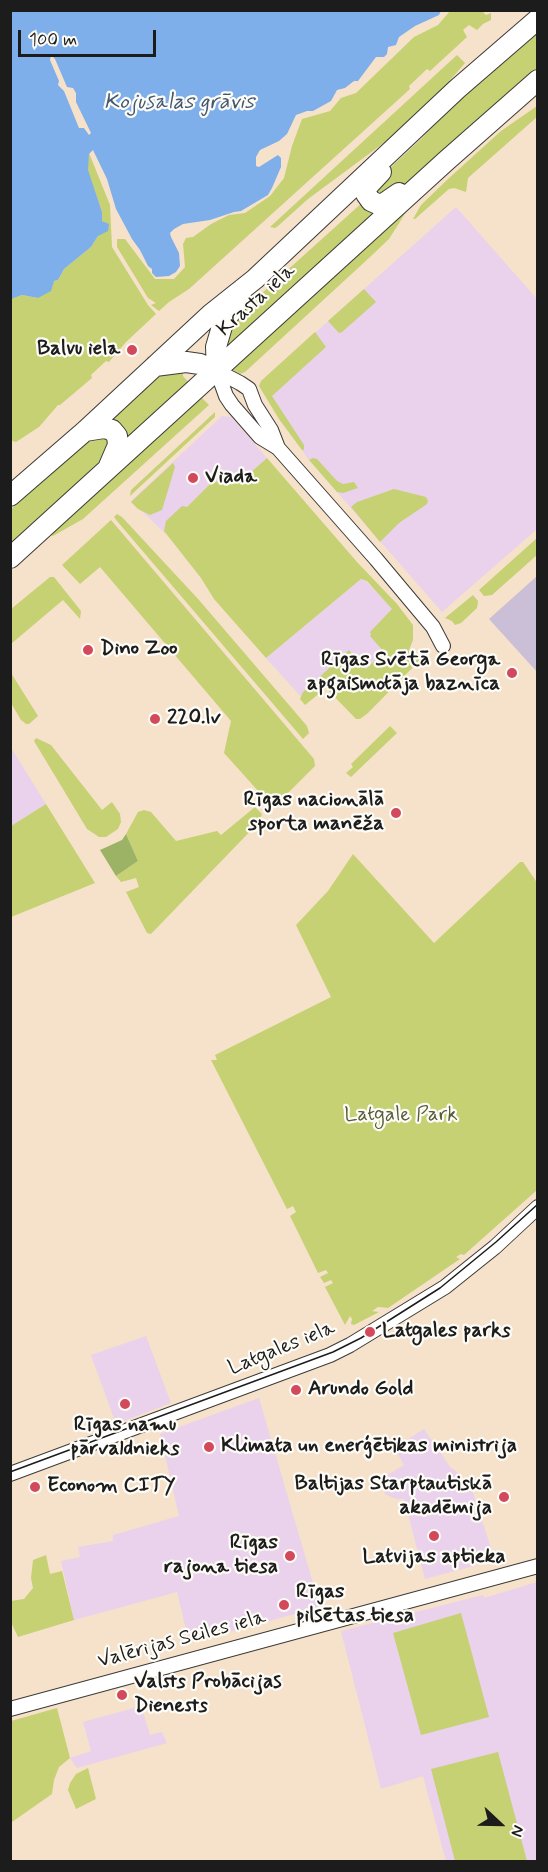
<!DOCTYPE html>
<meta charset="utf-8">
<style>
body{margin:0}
#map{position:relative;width:548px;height:1872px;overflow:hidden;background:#f6e2ca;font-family:Mynerve,sans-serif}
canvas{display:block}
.frame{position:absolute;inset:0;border:12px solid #1c1c1c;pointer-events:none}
.north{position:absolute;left:470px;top:1794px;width:60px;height:60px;-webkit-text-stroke:4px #fdfcf7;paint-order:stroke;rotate:112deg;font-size:16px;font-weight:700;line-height:24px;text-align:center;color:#1c1c1c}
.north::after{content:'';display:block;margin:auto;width:21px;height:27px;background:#1c1c1c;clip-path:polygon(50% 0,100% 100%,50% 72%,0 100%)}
.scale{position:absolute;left:18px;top:30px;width:138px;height:27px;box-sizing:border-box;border:3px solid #1c1c1c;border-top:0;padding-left:8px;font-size:18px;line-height:21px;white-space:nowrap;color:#1c1c1c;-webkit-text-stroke:4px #fdfcf7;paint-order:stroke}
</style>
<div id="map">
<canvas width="548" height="1872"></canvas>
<div class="frame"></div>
<div class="north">N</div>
<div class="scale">100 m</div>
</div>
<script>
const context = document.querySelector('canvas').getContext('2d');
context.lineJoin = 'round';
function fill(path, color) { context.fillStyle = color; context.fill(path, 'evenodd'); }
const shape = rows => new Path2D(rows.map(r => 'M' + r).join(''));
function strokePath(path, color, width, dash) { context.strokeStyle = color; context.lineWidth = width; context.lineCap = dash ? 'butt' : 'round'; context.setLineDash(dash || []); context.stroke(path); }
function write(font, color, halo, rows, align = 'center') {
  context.font = font + ' Mynerve,sans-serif'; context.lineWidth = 4.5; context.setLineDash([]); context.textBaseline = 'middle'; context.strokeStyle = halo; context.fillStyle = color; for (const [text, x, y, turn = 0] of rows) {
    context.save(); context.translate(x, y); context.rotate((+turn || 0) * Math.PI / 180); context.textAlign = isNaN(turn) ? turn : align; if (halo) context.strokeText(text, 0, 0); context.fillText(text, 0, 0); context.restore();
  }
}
fill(shape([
 [456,207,537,299,537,529,442,612,309,460,279,419,259,386,261,381],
 [222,416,231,417,267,458,250,473,211,483,164,530,166,534,131,501],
 [361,579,366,581,394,609,386,651,367,671,350,654,303,699,266,658],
 [10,746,46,804,11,826,10,826],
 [146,1336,171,1403,116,1424,91,1355],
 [259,1398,320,1607,215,1636,189,1642,177,1592,74,1620,61,1561,80,1557,78,1547,113,1541,113,1535,179,1516,160,1434],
 [424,1429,451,1468,456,1471,473,1493,495,1560,425,1579,404,1499,396,1499,385,1494,379,1480,404,1465,394,1448],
 [537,1582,537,1861,446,1861,423,1776,381,1789,341,1631,483,1595,484,1598],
 [141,1706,150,1735,162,1732,167,1743,77,1768,70,1758,91,1751,83,1722]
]), '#ead1ec');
fill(shape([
 [537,576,537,672,489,619]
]), '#cabfd6');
fill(shape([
 [450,11,482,11,486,15,491,13,491,20,483,24,477,30,469,25,463,30,467,37,430,71,427,69,409,86,410,89,189,289,169,302,159,311,151,305,156,303,148,298,117,247,117,239,125,239,155,279,174,279,185,267,183,244,186,238,193,237,211,224,229,215,245,213,270,196,284,178,292,146,302,119,330,111,341,98,356,93,414,37,438,25],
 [537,27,537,68,397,191,381,198,374,190,376,181,421,139,460,97],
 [457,55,465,63,425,109,385,142,308,199,278,226,275,228,270,227],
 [537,106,537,117,468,178,466,192,454,188,449,189,415,219,413,219,421,205,448,179,501,131],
 [89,153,110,205,112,247,148,305,156,314,126,342,109,362,106,361,91,375,92,378,60,405,58,405,39,427,16,442,10,440,10,299,22,295,38,298,54,281,58,280,64,269,91,247,98,236,104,222,102,221,102,212,87,170],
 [364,201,369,210,379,216,224,355,226,336,235,319,241,312],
 [408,209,389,239,369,258,245,372,240,374,233,370,232,368],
 [364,289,376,302,342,332,339,333,328,321],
 [315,332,326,347,272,396,304,445,304,450,302,450,279,419,259,386,261,381],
 [183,368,183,376,191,385,123,446,106,420,158,377,169,371],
 [201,397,209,405,83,519,53,536,50,534],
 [215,412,215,417,130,496,131,490],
 [110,437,107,454,11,547,11,509,92,438],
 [267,458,357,562,397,604,413,625,413,640,409,650,410,654,419,657,419,661,368,713,360,719,356,719,326,688,305,705,300,699,303,692,349,650,366,669,384,652,370,636,371,634,370,632,392,609,367,581,361,579,266,658,214,599,201,578,164,531,166,521,182,506,187,507,211,483,250,473],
 [313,458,317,459,337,481,343,484,354,482,358,488,343,493,337,492,309,460],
 [173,463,175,467,162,510,150,515,138,509,131,502],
 [394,489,426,497,428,501,427,504,399,523,380,542,351,507,357,502],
 [117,514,122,517,199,600,307,726,309,733,303,739,117,521,114,517],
 [111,520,314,759,315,766,276,805,269,803,224,753,231,721,100,567,80,584,62,565],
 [537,538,537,555,492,595,484,596,479,590],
 [50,577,54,577,81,611,80,619,63,600,11,644,11,609],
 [473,595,478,601,477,608,461,623,455,625,452,621,445,618],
 [11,673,38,716,29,724,26,724,21,720,11,703],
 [390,726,397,733,351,777,346,773,353,767,351,764],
 [36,738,51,745,102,810,112,802,120,814,121,822,118,829,106,837,99,837,87,829,34,741],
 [46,804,95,883,11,917,11,826],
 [255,807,262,814,260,821,151,934,147,933,126,892,139,887,136,878,121,882,116,876,138,861,126,834,138,812,144,810,151,812,176,841,217,831,221,835],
 [353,854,434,943,520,862,523,862,538,884,537,1190,464,1255,461,1254,456,1257,460,1259,388,1308,378,1307,372,1311,379,1312,354,1325,351,1324,352,1319,350,1316,345,1325,325,1287,333,1283,331,1280,324,1283,320,1277,328,1273,326,1270,318,1273,290,1216,296,1212,293,1206,287,1209,211,1060,217,1060,215,1055,331,997,296,925,328,891],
 [46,1555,50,1574,62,1571,74,1620,18,1637,11,1622,11,1601,24,1599,33,1588,31,1578,33,1560],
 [461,1613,489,1717,421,1735,393,1633],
 [57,1708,70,1758,59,1767,54,1780,52,1794,12,1822,10,1819,11,1721],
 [498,1752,527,1861,455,1861,431,1769],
 [88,1768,96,1799,76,1809,68,1790,70,1783,76,1774]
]), '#c5d173');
fill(shape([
 [126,834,138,861,116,876,100,850,122,840]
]), '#9cb365');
fill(shape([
 [11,10,441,10,441,11,439,15,415,26,399,37,396,45,388,47,387,54,384,57,376,57,358,81,354,81,345,88,337,90,331,101,313,111,307,111,296,115,287,134,279,141,260,150,256,157,256,166,259,167,278,155,281,158,281,167,272,188,268,195,241,211,234,212,210,220,183,224,174,229,170,233,171,237,179,253,180,266,176,272,169,276,156,277,152,273,152,269,148,266,140,250,132,239,116,209,107,179,93,150,89,154,88,170,102,212,102,221,109,224,108,231,98,236,91,247,64,269,58,280,54,281,51,291,38,298,22,295,11,299],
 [51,55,55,59,67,87,73,88,76,93,76,102,91,133,89,135,84,128,79,128,64,91,58,85,59,81,50,60]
]), '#7eafea');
const minor = shape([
 [217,371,226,396,232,405,260,437,278,448,376,559,433,627,443,646],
 [217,371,240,383,249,389,255,405,271,430,278,448],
 [10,1474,330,1355,350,1345,445,1287,495,1247,538,1207],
 [10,1709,538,1566]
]);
const highway = shape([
 [381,172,366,188,366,194,371,201,380,205,383,204,399,193],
 [155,366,186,362,200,364,217,371],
 [217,371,216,347,223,323,241,298],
 [85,431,104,428,112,430,117,436,118,445,109,466],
 [10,496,85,431,211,314,255,279,457,89,538,19],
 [10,558,446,161,538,80]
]);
strokePath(minor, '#3d3a36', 16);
strokePath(highway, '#3d3a36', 22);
strokePath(minor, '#fff', 14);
strokePath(highway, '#fff', 20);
strokePath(shape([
 [10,1472,333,1352,361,1338,440,1288,496,1242,538,1204]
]), '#1c1c1c', 1.5);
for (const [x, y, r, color] of [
 [132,350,6,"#d1495b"],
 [193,478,6,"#d1495b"],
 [88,650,6,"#d1495b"],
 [512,673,6,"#d1495b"],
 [155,719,6,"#d1495b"],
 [396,813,6,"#d1495b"],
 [370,1332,6,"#d1495b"],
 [296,1390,6,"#d1495b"],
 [125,1404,6,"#d1495b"],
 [209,1447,6,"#d1495b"],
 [35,1487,6,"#d1495b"],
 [504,1497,6,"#d1495b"],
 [434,1536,6,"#d1495b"],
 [290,1556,6,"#d1495b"],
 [284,1605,6,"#d1495b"],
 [122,1695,6,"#d1495b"]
]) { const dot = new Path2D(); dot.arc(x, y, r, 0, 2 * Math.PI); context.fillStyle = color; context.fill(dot); strokePath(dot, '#fdfcf7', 2); }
write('21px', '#1c1c1c', '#fdfcf7', [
 ["Krasta iela",257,301,-42],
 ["Latgales iela",282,1349,-22],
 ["Valērijas Seiles iela",182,1640,-15]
]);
write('bold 21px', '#1c1c1c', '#fdfcf7', [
 ["Balvu iela",120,350,"right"],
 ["Viada",205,478],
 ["Dino Zoo",100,650],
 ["Rīgas Svētā Georga",500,661,"right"],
 ["apgaismotāja baznīca",500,685,"right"],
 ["220.lv",167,719],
 ["Rīgas nacionālā",384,801,"right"],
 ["sporta manēža",384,825,"right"],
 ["Latgales parks",382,1332],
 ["Arundo Gold",308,1390],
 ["Rīgas namu",125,1426,"center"],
 ["pārvaldnieks",125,1450,"center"],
 ["Klimata un enerģētikas ministrija",221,1447],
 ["Baltijas Starptautiskā",492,1485,"right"],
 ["akadēmija",492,1509,"right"],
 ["Econom CITY",47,1487],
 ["Rīgas",278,1544,"right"],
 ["rajona tiesa",278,1568,"right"],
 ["Latvijas aptieka",434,1558,"center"],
 ["Rīgas",296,1593],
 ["pilsētas tiesa",296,1617],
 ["Valsts Probācijas",134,1683],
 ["Dienests",134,1707]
], 'left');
write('21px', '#575b3a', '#fdfcf7', [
 ["Latgale Park",401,1116]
]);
write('italic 22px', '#43576e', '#fdfcf7', [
 ["Kojusalas grāvis",179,103]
]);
</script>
